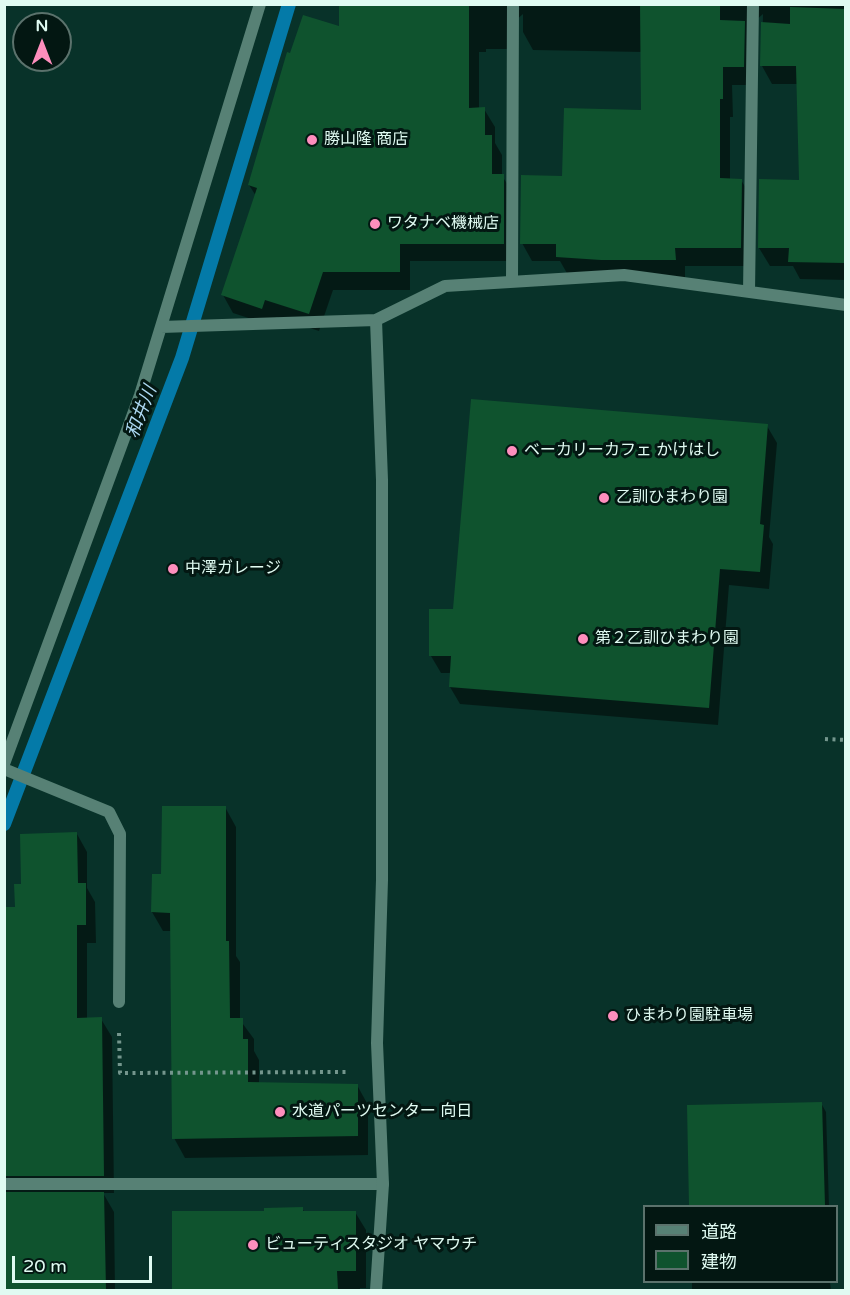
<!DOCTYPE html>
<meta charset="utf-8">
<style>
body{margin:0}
#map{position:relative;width:850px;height:1295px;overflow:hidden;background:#083229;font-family:"Varela Round","Noto Sans JP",sans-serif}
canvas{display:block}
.frame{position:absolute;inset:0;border:6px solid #e0fbf2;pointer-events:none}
.legend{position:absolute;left:643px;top:1205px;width:195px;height:78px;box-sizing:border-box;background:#031712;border:2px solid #5b726c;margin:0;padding:8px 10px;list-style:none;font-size:18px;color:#e0fbf2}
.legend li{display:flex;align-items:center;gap:12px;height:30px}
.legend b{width:30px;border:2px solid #5b726c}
.north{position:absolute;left:12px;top:12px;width:60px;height:60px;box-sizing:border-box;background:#031712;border:2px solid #5b726c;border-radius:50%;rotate:0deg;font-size:16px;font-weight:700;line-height:24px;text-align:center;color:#e0fbf2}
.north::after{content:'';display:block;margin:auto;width:21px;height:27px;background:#fe8ebd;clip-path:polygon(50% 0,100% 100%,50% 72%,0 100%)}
.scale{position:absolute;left:12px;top:1256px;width:140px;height:27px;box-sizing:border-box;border:3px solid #e0fbf2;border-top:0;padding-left:8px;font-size:18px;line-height:21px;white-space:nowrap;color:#e0fbf2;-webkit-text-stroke:4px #031712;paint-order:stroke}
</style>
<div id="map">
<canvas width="850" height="1295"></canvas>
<div class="frame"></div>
<ul class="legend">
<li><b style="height:8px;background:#578175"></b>道路</li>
<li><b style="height:16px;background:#0f532e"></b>建物</li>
</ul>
<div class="north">N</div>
<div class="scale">20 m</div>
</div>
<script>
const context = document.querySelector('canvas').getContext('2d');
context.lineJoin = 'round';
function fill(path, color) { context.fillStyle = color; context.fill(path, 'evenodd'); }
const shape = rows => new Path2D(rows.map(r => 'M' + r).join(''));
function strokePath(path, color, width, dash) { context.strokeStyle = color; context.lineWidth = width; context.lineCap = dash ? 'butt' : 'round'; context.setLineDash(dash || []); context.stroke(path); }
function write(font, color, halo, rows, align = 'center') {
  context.font = font + ' "Varela Round","Noto Sans JP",sans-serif'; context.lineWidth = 6; context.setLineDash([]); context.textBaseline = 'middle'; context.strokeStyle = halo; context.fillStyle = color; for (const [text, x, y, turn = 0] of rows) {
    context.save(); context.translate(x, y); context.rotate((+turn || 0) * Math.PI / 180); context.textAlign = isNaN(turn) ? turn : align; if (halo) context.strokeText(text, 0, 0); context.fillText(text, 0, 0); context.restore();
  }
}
fill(shape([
 [340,4,846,4,846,280,800,279,793,266,770,266,759,248,800,181,798,84,772,84,762,66,763,14,754,22,753,85,732,85,733,117,730,117,730,180,741,180,752,198,751,266,685,266,685,278,568,275,560,261,532,261,522,243,563,178,643,112,642,52,533,50,523,32,523,14,514,22,514,49,486,49,486,52,479,52,479,109,484,109,495,127,495,143,502,155,502,176,514,194,513,261,410,261,410,290,333,290,319,331,276,317,273,326,233,313,223,295,256,196,249,185,288,54,340,28],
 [767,426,777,443,769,537,773,544,769,589,729,585,718,725,460,704,450,687,451,673,441,673,431,656,430,611,454,611],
 [225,807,236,827,236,956,240,962,240,1020,254,1039,254,1051,259,1060,259,1083,357,1085,368,1105,368,1155,185,1158,174,1138,172,931,163,931,152,912,163,876],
 [77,834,87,852,87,888,95,902,96,943,87,943,87,1019,101,1019,112,1037,114,1193,103,1193,114,1212,115,1290,4,1290,4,909,16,909,23,885],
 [821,1103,826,1112,829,1206,690,1206,689,1106],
 [302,1209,305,1212,355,1212,366,1230,366,1288,360,1288,360,1290,174,1290,174,1212,265,1212],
 [692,1282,830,1282,831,1290,692,1290]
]), '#0007');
strokePath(shape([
 [4,824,182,358,289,4]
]), '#047aa8', 14);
fill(shape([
 [339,4,469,4,469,108,485,107,485,135,492,135,492,174,504,174,504,244,400,244,400,272,323,272,309,314,265,300,262,309,221,295,257,188,248,185,287,52,290,53,303,15,339,26],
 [640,4,720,4,720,20,745,21,744,67,723,67,723,99,720,99,720,178,742,179,741,248,675,248,676,260,601,260,556,257,556,244,520,244,521,175,562,176,564,108,641,110],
 [790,7,846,9,846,263,788,262,789,248,758,248,759,179,799,180,796,66,760,66,761,22,790,24],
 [471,399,768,424,760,524,764,525,760,572,720,569,709,708,449,687,451,656,429,656,429,609,453,609],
 [162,806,226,806,226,941,229,941,230,1018,243,1018,243,1039,248,1039,248,1082,358,1084,358,1136,172,1139,170,913,151,912,152,874,161,874],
 [77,832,78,883,86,883,86,925,77,925,77,1018,102,1017,104,1176,4,1176,4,907,15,907,14,884,21,884,20,834],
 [822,1102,825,1206,689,1206,687,1105],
 [4,1192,104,1192,106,1290,4,1290],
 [303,1207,303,1211,356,1211,356,1271,337,1271,338,1290,172,1290,172,1211,264,1211,264,1208]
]), '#0f532e');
strokePath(shape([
 [825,739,846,740],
 [119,1033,120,1073,348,1072]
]), '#74968d', 4, [3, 4.5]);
strokePath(shape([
 [4,1184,383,1184]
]), '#578175', 12);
strokePath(shape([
 [512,280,513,4],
 [749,292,753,4],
 [376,320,382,480,382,880,377,1043,383,1184,376,1290],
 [161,327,376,320,445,286,624,275,846,305],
 [4,764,140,395,260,4],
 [4,769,109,812,120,834,119,1002]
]), '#578175', 12);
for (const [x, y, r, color] of [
 [312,140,6,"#fe8ebd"],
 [375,224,6,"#fe8ebd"],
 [512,451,6,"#fe8ebd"],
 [604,498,6,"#fe8ebd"],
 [173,569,6,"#fe8ebd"],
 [583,639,6,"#fe8ebd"],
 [613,1016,6,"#fe8ebd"],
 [280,1112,6,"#fe8ebd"],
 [253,1245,6,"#fe8ebd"]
]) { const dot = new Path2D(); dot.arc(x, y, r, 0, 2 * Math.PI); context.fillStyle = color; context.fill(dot); strokePath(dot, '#031712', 2); }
write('16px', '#e0fbf2', '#031712', [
 ["勝山隆 商店",324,140],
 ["ワタナベ機械店",387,224],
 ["ベーカリーカフェ かけはし",524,451],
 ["乙訓ひまわり園",616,498],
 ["中澤ガレージ",185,569],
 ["第２乙訓ひまわり園",595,639],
 ["ひまわり園駐車場",625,1016],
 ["水道パーツセンター 向日",292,1112],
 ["ビューティスタジオ ヤマウチ",265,1245]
], 'left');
write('italic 18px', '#aed9f3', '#031712', [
 ["和井川",142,412,-69]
]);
</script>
